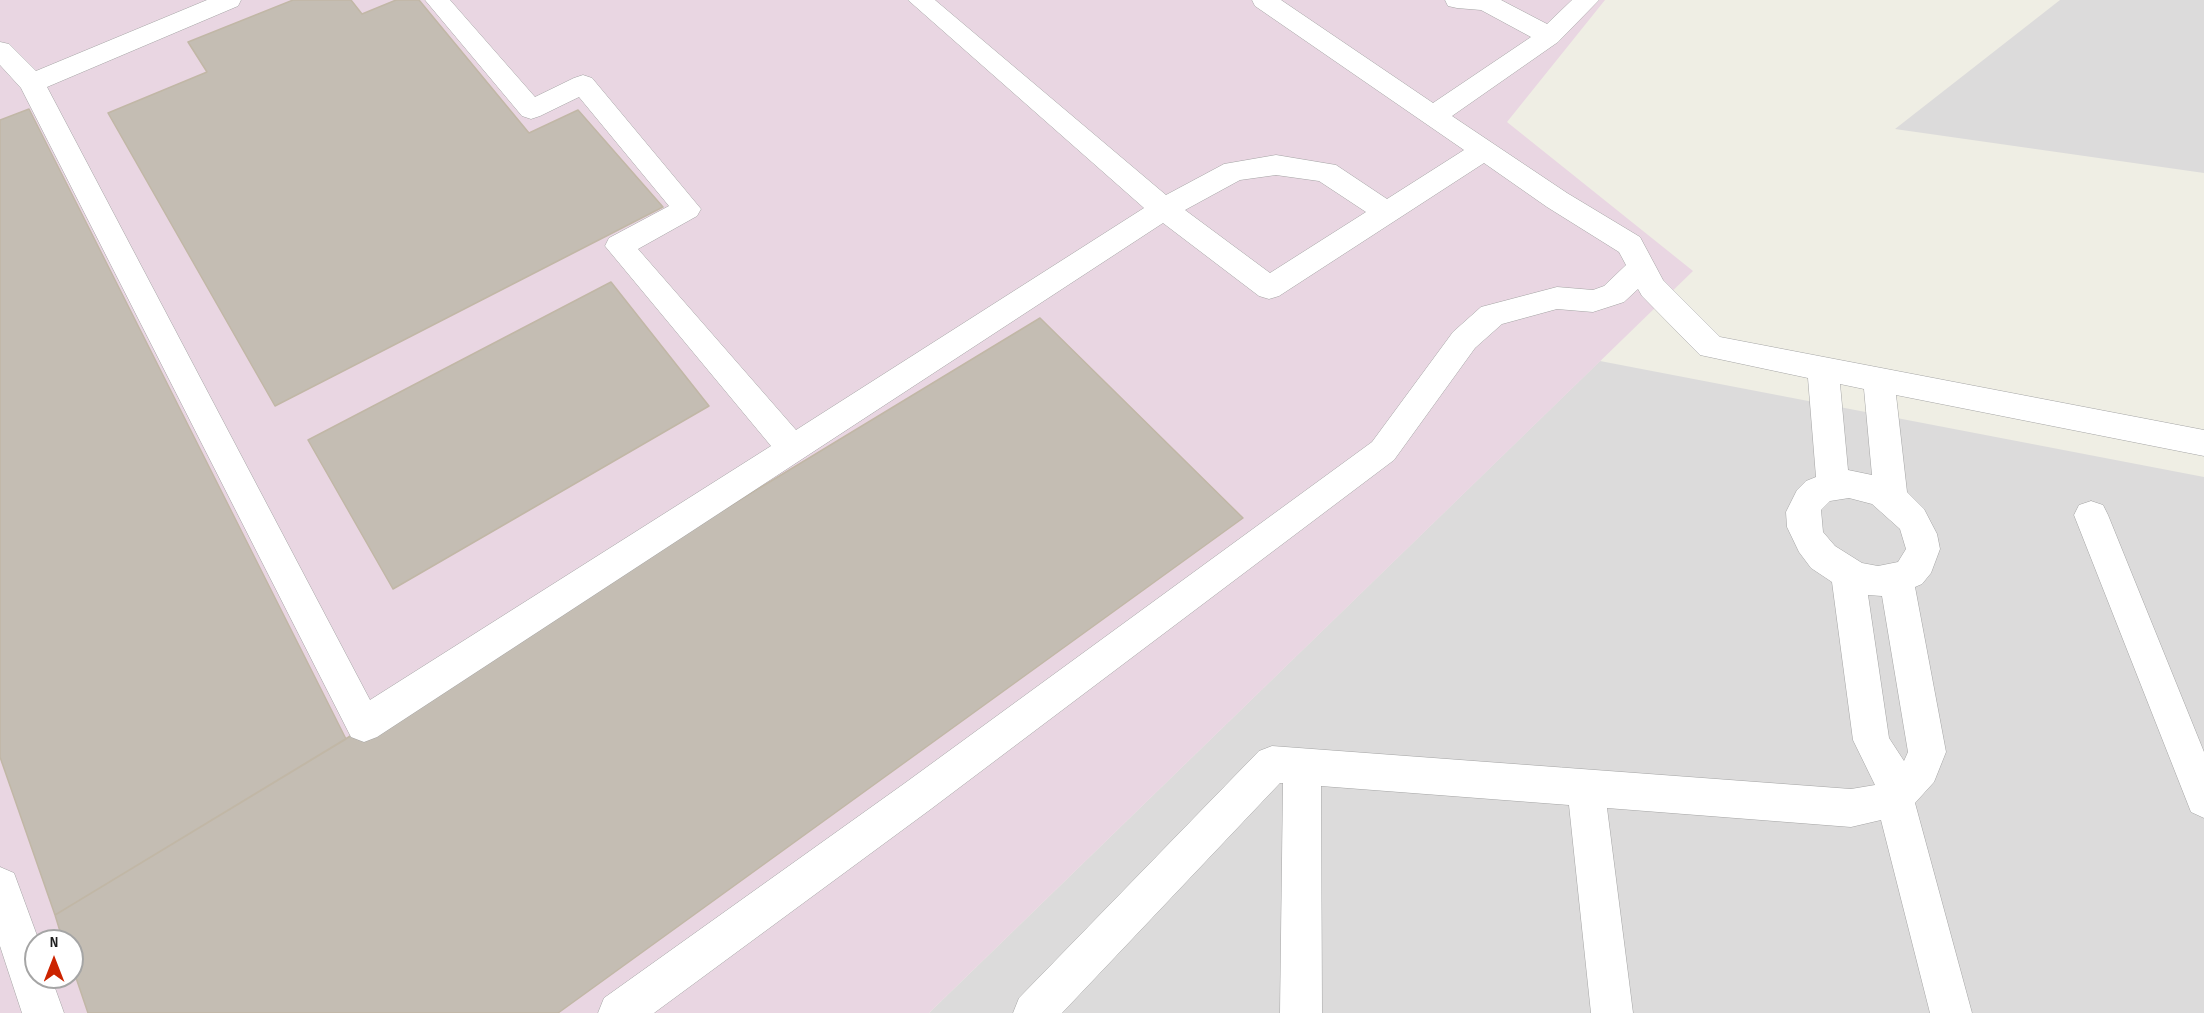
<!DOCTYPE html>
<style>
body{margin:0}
#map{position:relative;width:2204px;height:1013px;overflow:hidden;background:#efeee4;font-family:"Sofia Sans Condensed",sans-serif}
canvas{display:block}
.north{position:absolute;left:24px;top:929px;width:60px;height:60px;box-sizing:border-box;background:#fff;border:2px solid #a5a5a5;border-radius:50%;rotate:0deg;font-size:16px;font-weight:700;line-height:24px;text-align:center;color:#1e1e1e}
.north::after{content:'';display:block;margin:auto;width:21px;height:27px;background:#cc2300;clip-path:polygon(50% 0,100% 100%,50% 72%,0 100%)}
</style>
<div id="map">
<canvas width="2204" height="1013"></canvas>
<div class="north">N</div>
</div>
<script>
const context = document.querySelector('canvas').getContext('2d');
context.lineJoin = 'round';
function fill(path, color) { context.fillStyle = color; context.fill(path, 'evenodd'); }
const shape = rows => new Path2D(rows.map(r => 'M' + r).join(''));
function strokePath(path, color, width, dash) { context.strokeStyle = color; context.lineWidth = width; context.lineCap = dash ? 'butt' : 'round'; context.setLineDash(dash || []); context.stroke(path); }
fill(shape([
 [2060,0,2204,0,2204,173,1895,129],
 [1600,361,2204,477,2204,1013,929,1013]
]), '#dcdbdb');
fill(shape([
 [0,0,1605,0,1507,122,1693,271,929,1013,0,1013],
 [36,941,72,941,72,977,36,977]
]), '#e9d6e2');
const building = shape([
 [293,0,351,0,362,14,396,0,419,0,529,133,578,110,663,207,275,406,108,113,207,72,188,42,293,0],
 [29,109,346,739,55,915,0,757,0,120,29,109],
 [611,282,709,406,393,589,308,440,611,282],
 [1040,318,1243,518,558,1013,88,1013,72,966,72,941,63,941,55,915,1040,318]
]);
fill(building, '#c4bdb3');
strokePath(building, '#c1b7a6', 1.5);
const minor = shape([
 [207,0,241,0,238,6,47,87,370,700,771,446,605,246,609,238,669,206,579,97,540,116,531,119,522,116,425,0,450,0,535,97,574,78,583,75,592,78,701,209,697,216,638,249,796,430,1144,208,908,0,935,0,1166,195,1224,164,1276,155,1336,165,1387,199,1464,150,1255,6,1252,0,1281,0,1433,103,1531,37,1481,10,1457,8,1448,6,1445,0,1501,0,1547,24,1572,0,1599,0,1558,42,1452,116,1567,193,1640,237,1663,280,1720,337,2204,430,2204,456,1896,395,1907,492,1924,509,1937,534,1940,549,1931,573,1922,584,1915,587,1946,752,1934,782,1915,803,1972,1013,1930,1013,1881,820,1851,827,1607,808,1633,1013,1591,1013,1569,805,1321,786,1322,1013,1280,1013,1283,783,1280,783,1062,1013,1013,1013,1019,998,1259,751,1272,746,1851,789,1875,785,1853,740,1832,582,1811,568,1799,552,1787,527,1786,512,1797,490,1806,481,1816,477,1808,378,1700,355,1642,296,1638,289,1624,302,1593,312,1557,309,1502,324,1475,348,1394,460,931,809,654,1013,598,1013,604,998,905,783,1372,442,1453,332,1481,307,1557,287,1593,290,1604,286,1626,265,1619,252,1547,207,1484,163,1279,296,1269,299,1259,296,1163,223,377,737,364,742,351,737,21,88,0,65,0,42,9,44,36,71,207,0],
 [1276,175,1319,181,1366,212,1270,273,1185,210,1240,180,1276,175],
 [1840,384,1864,389,1872,475,1848,470,1840,384],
 [1849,498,1872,504,1900,529,1906,549,1898,562,1878,566,1862,563,1835,546,1823,532,1821,510,1830,501,1849,498],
 [1868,595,1882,596,1908,752,1904,761,1889,738,1868,595],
 [2091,501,2103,505,2108,515,2204,752,2204,818,2191,812,2074,515,2079,505,2091,501],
 [0,867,14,873,39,941,36,941,36,977,51,977,64,1013,22,1013,0,946,0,867]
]);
strokePath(minor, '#a5a5a5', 1);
fill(minor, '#fff');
</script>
